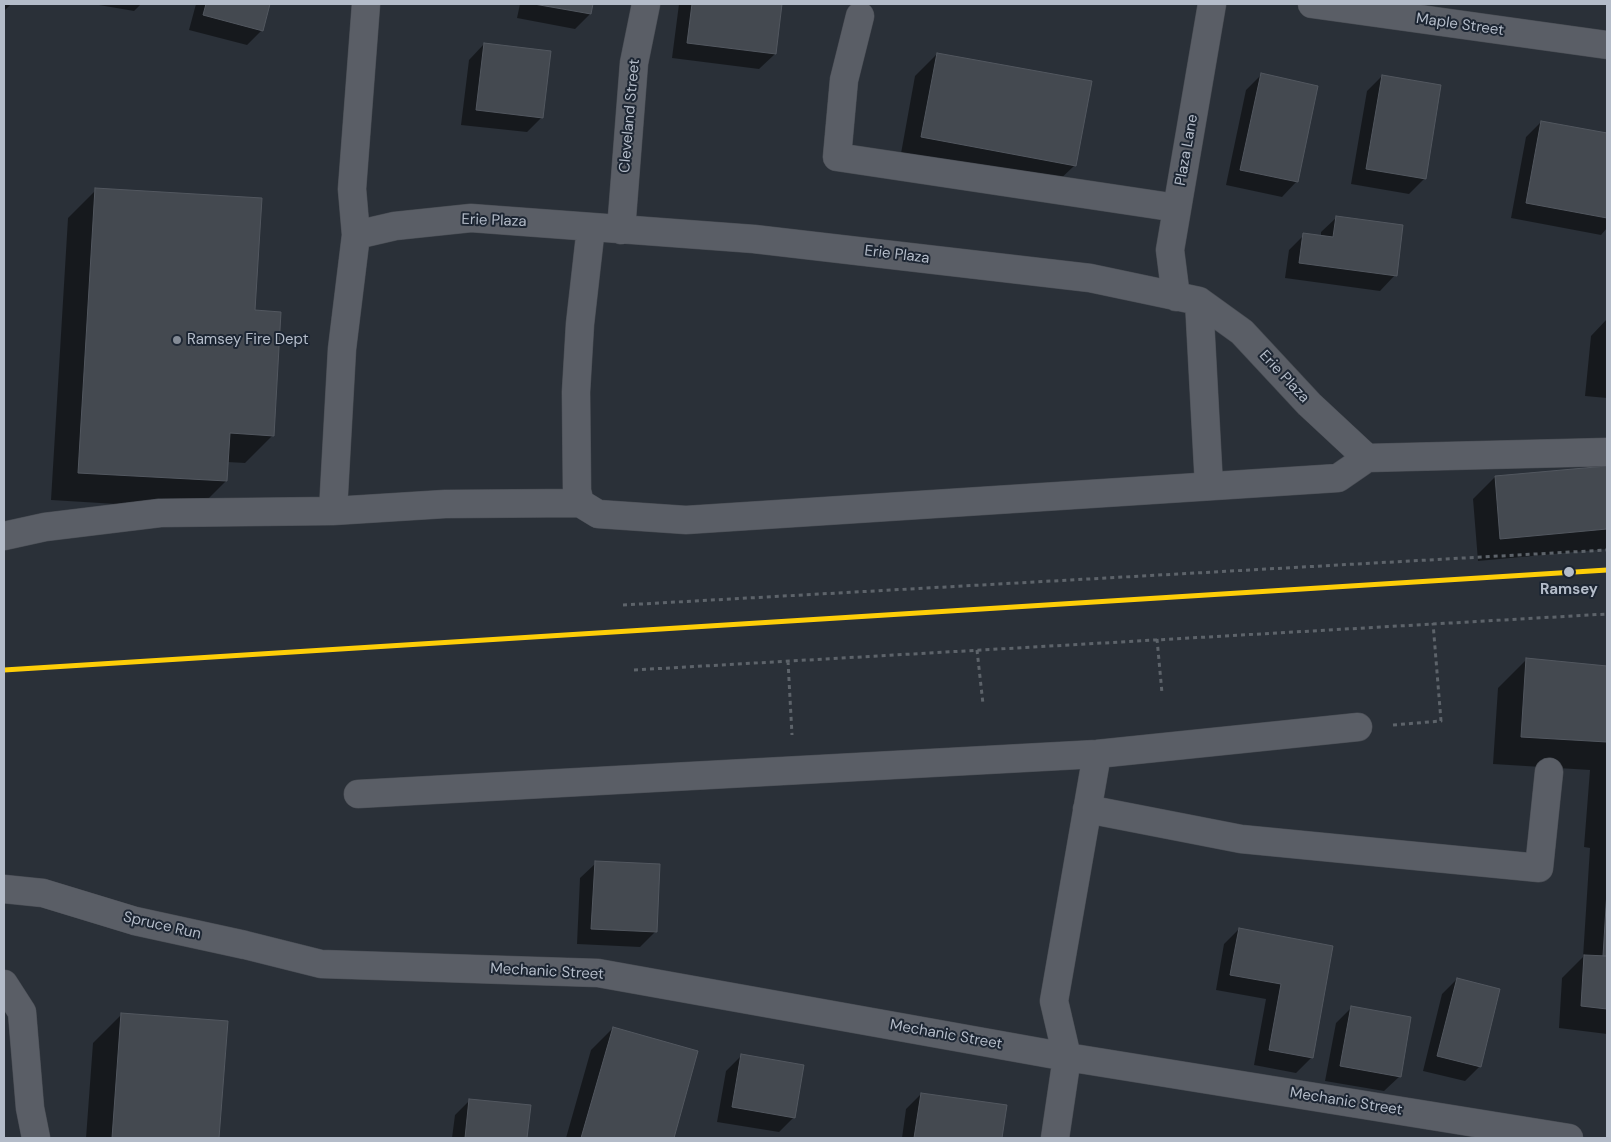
<!DOCTYPE html>
<style>
body{margin:0}
#map{position:relative;width:1611px;height:1142px;overflow:hidden;background:#2a3038;font-family:"DM Sans",sans-serif}
canvas{display:block}
.frame{position:absolute;inset:0;border:5px solid #b4bcc9;pointer-events:none}
</style>
<div id="map">
<canvas width="1611" height="1142"></canvas>
<div class="frame"></div>
</div>
<script>
const context = document.querySelector('canvas').getContext('2d');
context.lineJoin = 'round';
function fill(path, color) { context.fillStyle = color; context.fill(path, 'evenodd'); }
const shape = rows => new Path2D(rows.map(r => 'M' + r).join(''));
function strokePath(path, color, width, dash) { context.strokeStyle = color; context.lineWidth = width; context.lineCap = dash ? 'butt' : 'round'; context.setLineDash(dash || []); context.stroke(path); }
function write(font, color, halo, rows, align = 'center') {
  context.font = font + ' "DM Sans",sans-serif'; context.lineWidth = 4; context.setLineDash([]); context.textBaseline = 'middle'; context.strokeStyle = halo; context.fillStyle = color; for (const [text, x, y, turn = 0] of rows) {
    context.save(); context.translate(x, y); context.rotate((+turn || 0) * Math.PI / 180); context.textAlign = isNaN(turn) ? turn : align; if (halo) context.strokeText(text, 0, 0); context.fillText(text, 0, 0); context.restore();
  }
}
fill(shape([
 [4,4,11,4,4,11],
 [93,4,141,4,134,11],
 [196,4,269,4,262,30,247,45,189,30],
 [520,4,592,4,590,14,575,29,517,18],
 [679,4,781,4,775,54,759,69,672,58],
 [484,44,542,117,527,132,461,125,469,60],
 [937,54,1075,165,1052,187,900,159,915,76],
 [1261,75,1297,181,1282,197,1226,185,1246,90],
 [1382,76,1425,178,1409,194,1351,184,1367,91],
 [1541,122,1607,135,1607,228,1601,235,1511,218,1526,137],
 [96,190,254,312,273,435,245,463,227,462,226,481,198,509,51,500,68,218],
 [1337,217,1395,275,1380,291,1285,278,1289,250,1304,235,1321,237,1321,232],
 [1607,319,1607,398,1585,396,1591,336],
 [1607,468,1607,549,1478,561,1473,499,1495,477],
 [1526,660,1607,668,1607,1034,1559,1028,1562,978,1583,957,1590,848,1584,847,1590,770,1493,764,1498,688],
 [596,863,656,931,640,947,577,944,580,878],
 [1239,929,1332,947,1311,1058,1296,1073,1254,1065,1266,999,1216,990,1224,944],
 [1457,979,1480,1066,1465,1081,1423,1071,1442,994],
 [1351,1008,1400,1076,1384,1091,1325,1081,1336,1023],
 [121,1015,226,1022,218,1138,86,1138,93,1043],
 [613,1028,697,1052,672,1138,566,1138,591,1050],
 [741,1056,794,1117,779,1132,717,1122,726,1071],
 [921,1094,1005,1106,1001,1138,902,1138,906,1109],
 [470,1100,529,1106,526,1138,452,1138,455,1115]
]), '#0007');
const building = shape([
 [206,4,270,4,263,31,203,15,206,4],
 [534,4,593,4,591,14,534,4],
 [692,4,782,4,776,54,687,43,692,4],
 [484,43,551,51,543,118,476,110,484,43],
 [937,53,1092,81,1076,166,921,137,937,53],
 [1261,73,1318,86,1298,182,1240,170,1261,73],
 [1382,75,1441,85,1426,179,1366,169,1382,75],
 [1541,121,1607,133,1607,218,1526,203,1541,121],
 [95,188,262,198,255,310,281,312,274,436,230,433,227,481,78,473,95,188],
 [1336,216,1403,225,1397,276,1299,263,1303,233,1333,237,1336,216],
 [1607,466,1607,529,1500,539,1495,476,1607,466],
 [1526,658,1607,666,1607,742,1521,737,1526,658],
 [595,861,660,864,657,932,591,929,595,861],
 [1607,891,1607,956,1603,956,1607,891],
 [1239,928,1333,946,1313,1058,1269,1050,1281,984,1230,975,1239,928],
 [1584,955,1607,956,1607,1009,1581,1006,1584,955],
 [1457,978,1500,989,1481,1067,1437,1056,1457,978],
 [1351,1006,1411,1017,1401,1077,1340,1066,1351,1006],
 [121,1013,228,1021,219,1138,112,1138,121,1013],
 [613,1027,698,1051,674,1138,581,1138,613,1027],
 [741,1054,804,1065,795,1118,732,1107,741,1054],
 [921,1093,1007,1105,1002,1138,914,1138,921,1093],
 [469,1099,531,1105,527,1138,465,1138,469,1099]
]);
fill(building, '#444950');
strokePath(building, '#52575f', 1);
const minor = shape([
 [366,4,352,189,356,235,395,226,471,218,754,239,1090,278,1199,301,1242,332,1309,404,1367,458,1607,452],
 [1312,4,1607,45],
 [860,16,844,80,837,157,1177,208],
 [591,227,580,324,576,392,577,491,580,503,598,514,686,520,1338,478,1367,458],
 [621,230,634,63,646,4],
 [1176,297,1170,250,1212,4],
 [1199,301,1209,486],
 [333,511,342,349,356,235],
 [4,536,45,527,160,513,333,511,445,504,580,503],
 [358,794,1097,754,1358,727],
 [1087,809,1241,839,1539,868,1549,772],
 [4,889,43,893,135,921,245,945,321,964,598,973,1067,1057,1569,1138],
 [4,984,22,1012,30,1108,36,1138],
 [1055,1138,1067,1057,1054,1001,1097,754]
]);
strokePath(minor, '#484c53', 29);
strokePath(shape([
 [623,605,1607,550],
 [1157,639,1162,693],
 [977,650,983,704],
 [788,661,792,735],
 [634,670,1607,614],
 [1393,725,1441,721,1433,623]
]), '#5d636a', 3, [4, 4]);
strokePath(minor, '#5a5e66', 28);
strokePath(shape([
 [4,670,1607,570]
]), '#fece08', 5);
for (const [x, y, r, color] of [
 [177,340,5,"#848b96"],
 [1569,572,6,"#b4bcc9"]
]) { const dot = new Path2D(); dot.arc(x, y, r, 0, 2 * Math.PI); context.fillStyle = color; context.fill(dot); strokePath(dot, '#1d2633', 2); }
write('15px', '#b4bcc9', '#1d2633', [
 ["Maple Street",1460,25,8],
 ["Cleveland Street",630,116,-85],
 ["Plaza Lane",1187,150,-80],
 ["Erie Plaza",494,221,2],
 ["Erie Plaza",897,255,7],
 ["Erie Plaza",1284,377,47],
 ["Spruce Run",162,926,13],
 ["Mechanic Street",547,972,3],
 ["Mechanic Street",946,1035,10],
 ["Mechanic Street",1346,1102,9]
]);
write('15px', '#b4bcc9', '#1d2633', [
 ["Ramsey Fire Dept",187,340]
], 'left');
write('bold 15px', '#b4bcc9', '#1d2633', [
 ["Ramsey",1569,590]
]);
</script>
